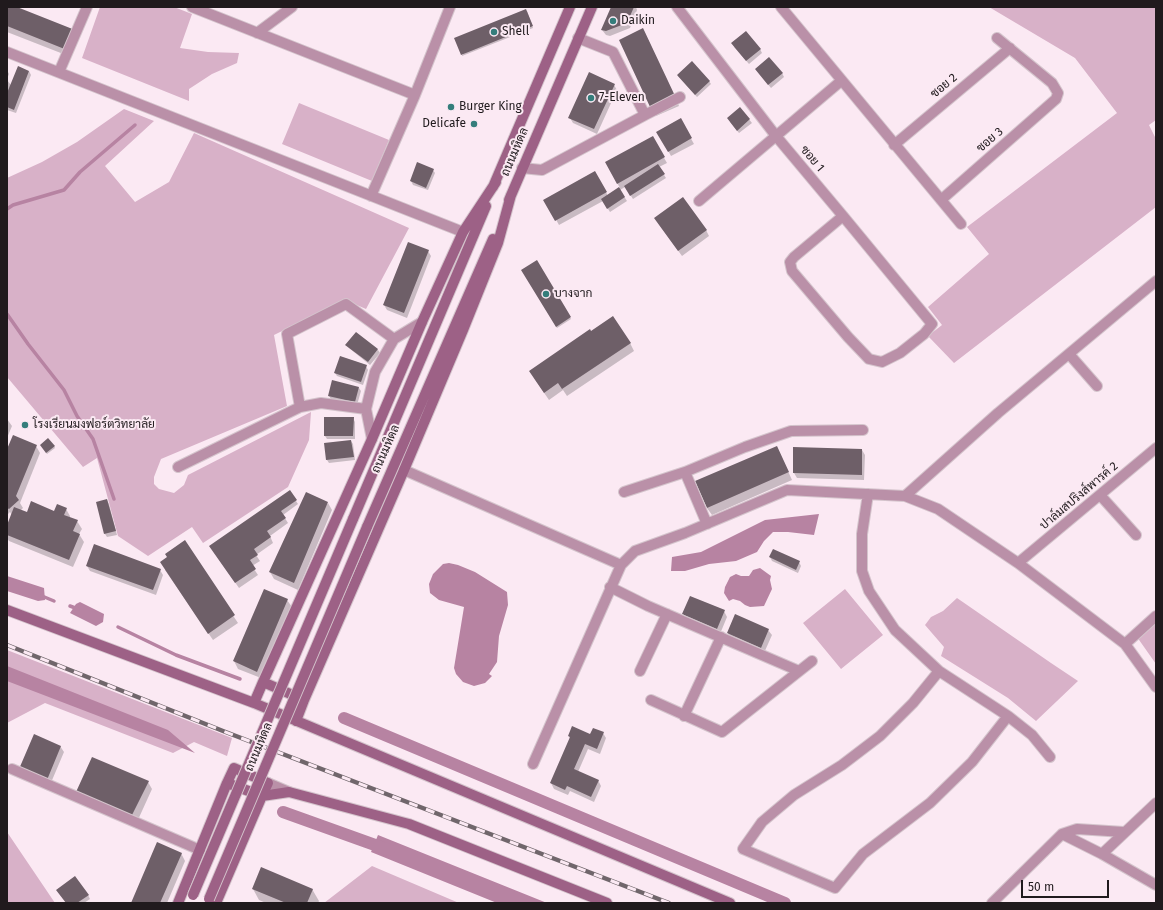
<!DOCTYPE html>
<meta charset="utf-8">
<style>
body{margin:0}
#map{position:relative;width:1163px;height:910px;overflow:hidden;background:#fbe9f3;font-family:"Fira Sans",sans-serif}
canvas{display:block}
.frame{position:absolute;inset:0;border:8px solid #201a1d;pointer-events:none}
.scale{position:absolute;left:1021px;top:880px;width:88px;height:18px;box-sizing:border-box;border:2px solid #201a1d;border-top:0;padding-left:5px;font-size:12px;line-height:14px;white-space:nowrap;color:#201a1d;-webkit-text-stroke:3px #fbe9f3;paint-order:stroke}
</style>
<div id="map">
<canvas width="1163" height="910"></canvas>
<div class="frame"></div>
<div class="scale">50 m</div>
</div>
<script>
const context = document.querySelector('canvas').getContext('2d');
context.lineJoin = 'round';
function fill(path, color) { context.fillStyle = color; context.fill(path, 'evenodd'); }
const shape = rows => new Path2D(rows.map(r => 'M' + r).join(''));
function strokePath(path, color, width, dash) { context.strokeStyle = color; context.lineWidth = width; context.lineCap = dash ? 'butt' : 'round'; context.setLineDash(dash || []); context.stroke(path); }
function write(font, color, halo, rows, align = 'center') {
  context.font = font + ' "Fira Sans",Sarabun,sans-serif'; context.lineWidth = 4; context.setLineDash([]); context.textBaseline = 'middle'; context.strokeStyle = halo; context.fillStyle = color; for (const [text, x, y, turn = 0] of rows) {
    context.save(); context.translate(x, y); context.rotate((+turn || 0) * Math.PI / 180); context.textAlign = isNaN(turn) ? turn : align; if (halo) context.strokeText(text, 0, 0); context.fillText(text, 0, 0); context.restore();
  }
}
fill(shape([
 [100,7,174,7,192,14,180,48,208,52,239,53,237,63,212,74,189,89,189,101,82,58],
 [989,7,1156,7,1156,120,1149,125,1156,139,1156,207,954,363,928,336,942,325,928,307,989,254,967,227,1117,113,1075,58],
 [299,103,389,140,372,181,282,144],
 [124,109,154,121,105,166,135,202,169,182,194,133,409,228,366,309,345,300,274,335,287,406,161,459,154,477,154,484,159,489,174,493,184,485,188,475,311,412,309,440,288,487,203,543,192,527,148,556,118,536,97,458,83,467,7,377,7,178,42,162,77,142],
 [845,589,883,635,841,669,803,623],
 [957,598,1051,663,1078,681,1036,721,1008,698,941,656,944,647,925,625,931,617,943,611],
 [1156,622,1156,664,1137,637],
 [7,650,232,738,227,756,194,742,173,753,45,703,7,723],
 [7,832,55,903,7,903],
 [372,866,459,903,324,903]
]), '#d8b1c8');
fill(shape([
 [819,514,814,535,788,532,773,532,764,541,757,552,736,561,709,564,685,571,671,571,672,557,701,552,765,520],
 [449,563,458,565,475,572,507,592,508,605,499,636,497,662,489,674,492,676,485,683,474,686,463,682,456,674,454,668,464,607,439,600,430,593,429,584,433,574,443,564],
 [760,568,771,576,770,580,772,589,764,606,750,607,745,605,740,601,733,599,729,601,724,593,725,587,730,577,736,574,741,576,749,576,753,570],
 [7,576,44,588,45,600,38,601,7,591],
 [80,602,104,614,103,622,96,626,70,613,76,604],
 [7,666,168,730,195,753,7,681],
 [378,835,547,903,497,903,371,852]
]), '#b783a2');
fill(shape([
 [7,7,14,7,79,38,71,57,7,32],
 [612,7,636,7,637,10,630,28,610,36,606,35,602,30],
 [527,11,533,28,462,56,462,55],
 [643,29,679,106,656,116,652,109],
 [734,47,760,49,762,53,749,64],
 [7,70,9,74,7,79],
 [756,70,782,73,784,77,771,88],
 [29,71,31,75,16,113,7,110,7,80,11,85],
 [678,76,709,81,711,84,697,97],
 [614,85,617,90,597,134,573,123,570,118],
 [740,108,752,123,739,133,730,122],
 [680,119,694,144,671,156,658,132],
 [652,137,667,163,659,167,666,178,633,199,625,187,620,190,627,201,610,212,603,201,559,225,545,200,595,172,608,196,620,188,606,163],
 [433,170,435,173,428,190,413,185,411,181],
 [658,223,706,230,709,236,682,256],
 [428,251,431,256,407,318,387,310,384,305],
 [537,262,571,319,557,328,522,270],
 [356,333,378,350,380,353,370,365,349,348,347,345],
 [630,343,634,351,567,396,563,390,549,400,534,378],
 [366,366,368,370,363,385,337,376,335,373],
 [359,388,361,391,357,405,331,399,329,396],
 [353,418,355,422,355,439,327,439,325,436],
 [7,419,12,426,7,438],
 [351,441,353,444,355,460,329,463,327,460,325,444],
 [36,446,40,453,20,503,23,508,20,511,27,514,55,512,66,509,70,516,70,518,77,521,82,529,79,534,84,542,73,567,9,541,7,538,7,527,12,515,10,512,7,515,7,452],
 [54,446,55,448,47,454,42,447],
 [777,447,792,480,712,515,707,508],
 [862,450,865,455,864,480,797,478,794,473],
 [290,492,298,504,283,515,288,523,270,536,273,543,256,555,260,561,252,566,258,575,239,588,214,552],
 [107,500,109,504,117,535,107,537,105,534,97,503],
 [328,503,332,510,298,590,274,579,270,572],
 [184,542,238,623,213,640,165,570],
 [770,557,799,562,801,566,798,573,772,561],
 [87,566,160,570,163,575,156,595,90,571],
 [287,600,292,607,261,678,238,669,234,661],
 [724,611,727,617,720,634,687,620,684,614],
 [768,630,772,635,764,653,731,639,728,633],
 [603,733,606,738,600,754,588,749,578,772,598,780,601,786,594,802,570,791,568,795,554,789,551,783,570,739,569,736,591,735],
 [60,746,64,752,50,785,24,774],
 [148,782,152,789,137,822,78,792],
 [181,853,185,861,167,903,132,903],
 [253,889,312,889,319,901,318,903,266,903,259,900],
 [88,895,90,899,84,903,66,903]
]), '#0003');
strokePath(shape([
 [7,209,13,205,64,190,80,172,135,125],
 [7,314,28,344,64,390,77,416,93,439,114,499],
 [42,596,54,601],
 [70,606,78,609],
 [118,627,176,655,240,679]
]), '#b783a2', 3.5);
strokePath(shape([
 [344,718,785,903],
 [283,812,389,850]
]), '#b783a2', 12);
fill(shape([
 [7,7,17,7,75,30,67,50,7,26],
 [611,7,634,7,627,23,606,31,601,30],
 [526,9,533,26,461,55,454,38],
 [643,28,676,98,651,109,619,40],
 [746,31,761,49,746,61,731,43],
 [769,57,783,73,768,85,755,69],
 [692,61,710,81,695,95,677,75],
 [18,66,29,71,14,110,7,107,7,93],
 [589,72,615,84,594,129,568,118],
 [740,107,750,119,737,131,727,118],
 [681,118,692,138,668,152,656,132],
 [653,136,665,157,617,184,605,162],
 [417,162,434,169,426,188,410,181],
 [658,164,665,174,630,196,624,186],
 [595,171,607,192,555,221,543,200],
 [619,187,625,197,607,209,601,199],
 [683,197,707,230,678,251,654,218],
 [408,242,429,250,404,313,383,305],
 [537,260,571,317,556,327,521,270],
 [613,316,631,343,562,389,558,383,544,393,529,371,590,329,591,331],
 [356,332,378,349,368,362,345,345],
 [340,356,367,365,361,382,334,373],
 [332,380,359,387,355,402,328,396],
 [324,417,354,417,353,436,324,436],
 [13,435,37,445,16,496,19,500,9,509,7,508,7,449],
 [48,438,55,446,46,453,40,445],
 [351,440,354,457,326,460,324,443],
 [777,446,789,472,707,508,695,481],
 [793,447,862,449,862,475,793,473],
 [290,490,297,500,281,511,286,518,267,531,271,537,254,549,258,555,250,560,256,569,235,583,209,546],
 [306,492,328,502,294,583,269,572],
 [107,499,116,531,104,534,96,502],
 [31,501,54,511,57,504,67,508,64,515,78,520,73,531,80,534,69,560,7,535,7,525,14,507,27,512],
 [185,540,235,615,208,634,160,562,167,557,165,554],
 [94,544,161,569,153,590,86,566],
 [773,549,800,561,796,570,769,557],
 [264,589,288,599,257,672,233,661],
 [690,596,725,610,717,629,682,614],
 [735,614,769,629,761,648,727,633],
 [572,726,590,734,593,728,604,732,597,749,585,744,574,769,599,780,591,797,567,786,565,790,550,783,570,737,568,736],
 [34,734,61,746,47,780,19,769],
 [92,757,149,781,132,815,76,792],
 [157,842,182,853,160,903,131,903],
 [261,867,313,889,307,903,286,903,252,889],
 [75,876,89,895,77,903,66,903,56,890]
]), '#6e5f68');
const street = shape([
 [192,7,415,95],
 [677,7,776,136,843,216,932,324,924,334,900,353,882,362,869,359,848,337,792,271,790,262,794,257,843,216],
 [781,7,961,224],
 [257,33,292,7],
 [7,52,463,232],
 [59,72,87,7],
 [645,115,680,97],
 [894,145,1010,48],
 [522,168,542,170,645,115,613,52,578,38],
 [371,196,415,95,450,7],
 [941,200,1056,99,1058,93,1052,83,997,38],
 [699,201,841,81],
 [1069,354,1097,386],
 [300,407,287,334,346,304,394,339],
 [372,439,366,409,375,372,394,339,422,322],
 [178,467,300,407,321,403,366,409],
 [404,470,621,565],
 [685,472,707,524],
 [624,492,685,472,745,447,791,431,863,430],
 [868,494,862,534,862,571,869,591,895,630,939,671,1008,716,1032,735,1050,757],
 [1100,495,1136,535],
 [905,496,998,413,1156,281],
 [1018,563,1156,448],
 [610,587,648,606,799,671],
 [1125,644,1156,616],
 [640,671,667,614],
 [939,671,913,703,880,736,842,765,794,795,762,822,743,849,835,888,863,854,930,803,972,762,1008,716],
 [651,700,722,732,812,661],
 [684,716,721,637],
 [533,764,621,565,635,551,685,533,787,490,905,496,938,509,1018,563,1125,644,1156,687],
 [12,769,200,850],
 [268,783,289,792],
 [1062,834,1102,854,1156,885],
 [1102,854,1156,803],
 [992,903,1062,834,1077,829,1124,832]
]);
const secondary = shape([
 [496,182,463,232,422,322,372,439,263,682,304,700,404,470,463,330,498,243,511,195],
 [493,187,570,7],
 [509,200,592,7],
 [353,519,486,206],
 [367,527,493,239],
 [7,610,254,703,730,903],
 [254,703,263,682],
 [296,721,304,700],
 [227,783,234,768,268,783,262,796],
 [262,796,289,792,409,824,607,903],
 [178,903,227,783,262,796,216,903]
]);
strokePath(street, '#d4c4cc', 12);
strokePath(secondary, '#d4c4cc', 12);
strokePath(street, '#ba90a8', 10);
strokePath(secondary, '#9d6186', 10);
const rail = shape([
 [7,645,223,731,669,903]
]);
strokePath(rail, '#70666b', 4.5);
strokePath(rail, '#fbe9f3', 3, [9]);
const secondaryBridge = shape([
 [193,895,353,519],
 [209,899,367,527]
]);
strokePath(secondaryBridge, '#d4c4cc', 12, []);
strokePath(secondaryBridge, '#9d6186', 10);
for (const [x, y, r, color] of [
 [613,21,4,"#347d7b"],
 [494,32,4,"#347d7b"],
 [591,98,4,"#347d7b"],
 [451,107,4,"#347d7b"],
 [474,124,4,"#347d7b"],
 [546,294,4,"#347d7b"],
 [25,425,4,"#347d7b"]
]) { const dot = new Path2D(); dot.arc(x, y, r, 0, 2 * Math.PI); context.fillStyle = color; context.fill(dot); strokePath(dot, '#fbe9f3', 1.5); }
write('12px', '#201a1d', '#fbe9f3', [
 ["Daikin",621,21],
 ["Shell",502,32],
 ["7-Eleven",599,98],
 ["Burger King",459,107],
 ["Delicafe",466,124,"right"],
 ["บางจาก",554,294],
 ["โรงเรียนมงฟอร์ตวิทยาลัย",33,425]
], 'left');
write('12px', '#201a1d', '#fbe9f3', [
 ["ซอย 2",944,86,-40],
 ["ซอย 3",990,140,-41],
 ["ถนนมหิดล",515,152,-67],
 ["ซอย 1",812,159,50],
 ["ถนนมหิดล",386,449,-66],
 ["ปาล์มสปริงส์พารค์ 2",1079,496,-40],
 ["ถนนมหิดล",259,747,-67]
]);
</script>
